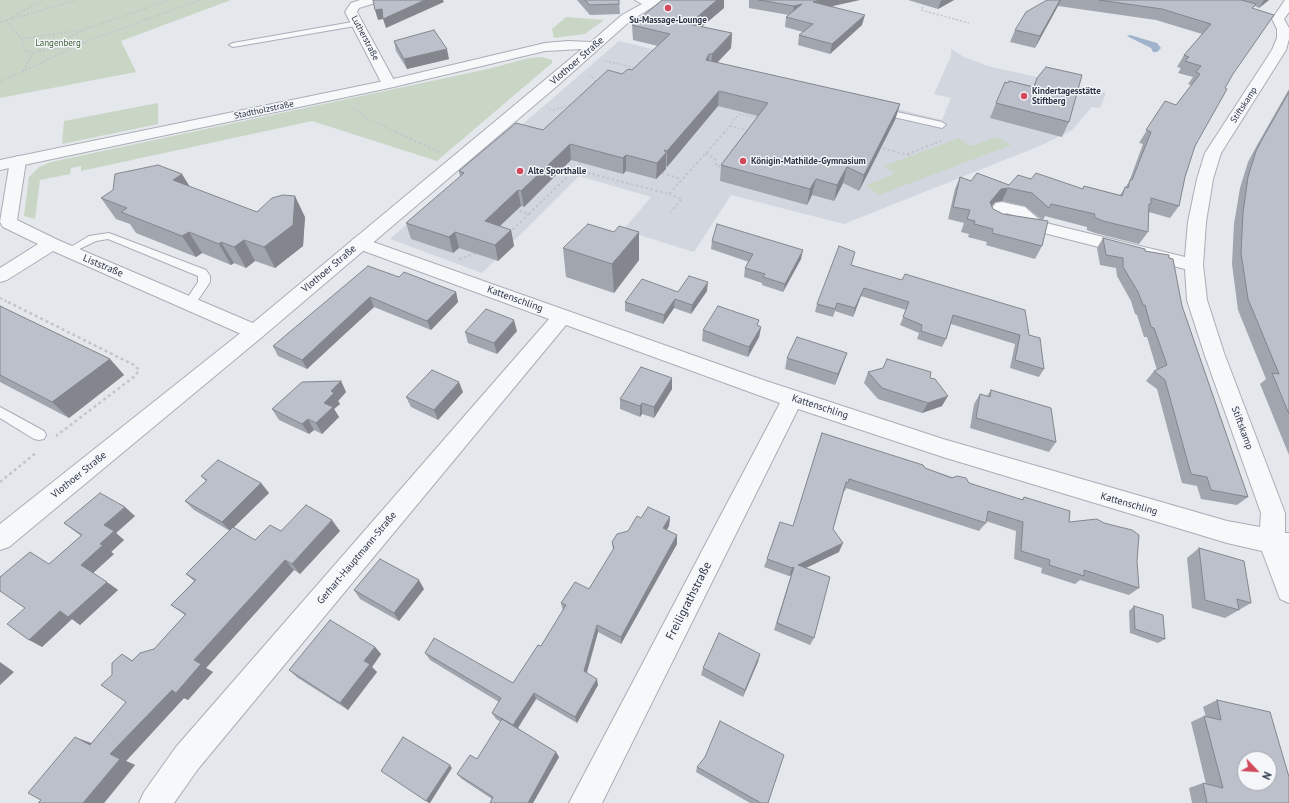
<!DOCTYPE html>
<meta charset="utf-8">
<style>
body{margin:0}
#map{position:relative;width:1289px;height:803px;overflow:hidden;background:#e4e7ec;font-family:"PT Sans",sans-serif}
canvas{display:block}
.north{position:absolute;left:1237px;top:751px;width:40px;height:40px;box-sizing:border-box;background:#f4f6f9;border:1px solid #a4a8b1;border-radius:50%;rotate:115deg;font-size:11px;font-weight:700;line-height:16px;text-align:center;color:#2b3445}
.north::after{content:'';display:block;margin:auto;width:14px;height:18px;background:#d1495b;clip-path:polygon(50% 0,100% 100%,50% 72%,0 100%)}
</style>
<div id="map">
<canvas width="1289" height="803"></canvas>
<div class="north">N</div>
</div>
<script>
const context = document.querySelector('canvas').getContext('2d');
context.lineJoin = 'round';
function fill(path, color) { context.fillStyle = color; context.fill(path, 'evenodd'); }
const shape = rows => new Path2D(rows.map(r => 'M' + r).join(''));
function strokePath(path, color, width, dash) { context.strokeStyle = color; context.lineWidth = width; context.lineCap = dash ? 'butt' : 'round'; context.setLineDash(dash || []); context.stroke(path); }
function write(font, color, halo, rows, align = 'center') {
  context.font = font + ' "PT Sans",sans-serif'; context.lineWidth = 3; context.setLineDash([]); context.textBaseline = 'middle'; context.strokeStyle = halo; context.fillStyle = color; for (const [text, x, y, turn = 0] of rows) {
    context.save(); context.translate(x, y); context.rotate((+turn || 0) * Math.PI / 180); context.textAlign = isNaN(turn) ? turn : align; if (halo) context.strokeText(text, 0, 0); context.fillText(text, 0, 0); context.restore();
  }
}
fill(shape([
 [619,41,942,120,951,98,934,94,951,56,951,49,964,57,988,66,1106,93,1100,108,1092,107,1071,131,1042,145,844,224,731,195,694,252,623,230,651,197,579,176,482,273,390,239]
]), '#d2d6de');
fill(shape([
 [0,0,231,0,121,41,136,72,0,98],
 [566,17,604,20,585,34,554,38,552,29],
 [542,57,552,60,552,63,437,161,312,121,81,171,81,166,71,168,70,174,40,180,35,219,24,216,29,177,39,167,51,162,488,69,529,58],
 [158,103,158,124,62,144,64,121],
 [997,137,1011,145,879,195,866,185,895,174,884,166,959,138,971,146]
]), '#c9d6c5');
fill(shape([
 [1130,35,1157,43,1161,48,1157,52,1153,52,1151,48,1127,36]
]), '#9fb4cc');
const service = shape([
 [358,21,361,21,361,25,233,47,229,45,233,43,358,21],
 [879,108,942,122,946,125,942,128,876,113,875,111,879,108],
 [109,233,206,270,210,276,210,282,194,306,186,306,184,303,198,282,198,276,108,239,96,241,69,254,64,251,89,236,109,233],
 [0,407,44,431,46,435,44,439,39,440,34,439,0,418,0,407]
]);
const minor = shape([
 [360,0,377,0,375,3,359,8,357,12,396,84,394,87,384,87,382,84,345,12,351,3,360,0],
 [635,0,650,0,655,4,649,8,635,0],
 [1285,0,1289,0,1289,12,1284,19,1289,28,1289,39,1286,50,1221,153,1213,179,1206,222,1203,265,1207,300,1224,353,1285,513,1285,533,1289,533,1289,603,1280,599,1262,551,1227,543,943,457,798,409,602,803,569,803,780,403,566,325,198,769,174,803,139,803,144,792,176,747,549,319,353,247,350,243,353,239,359,237,763,380,943,439,1227,521,1260,527,1261,513,1204,353,1187,300,1185,269,1036,231,1026,231,997,225,988,220,985,216,996,203,1002,202,1025,207,1042,222,1185,257,1188,222,1197,179,1205,153,1272,50,1277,38,1277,29,1272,19,1285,0],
 [1006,213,1013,215,1019,219,1008,217,1005,215,1006,213],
 [18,156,24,158,26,161,17,220,58,240,262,327,265,332,262,337,255,339,248,337,53,251,7,280,0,282,0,268,38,244,3,227,0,222,10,161,12,158,18,156]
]);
const tertiary = shape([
 [649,0,664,0,630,21,557,86,262,337,9,547,0,550,0,524,248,327,582,49,545,51,389,88,0,170,0,160,389,80,545,43,568,41,591,42,622,15,649,0]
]);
strokePath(service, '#a9aeb7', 2);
strokePath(minor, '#a9aeb7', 2);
strokePath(tertiary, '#a9aeb7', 2);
strokePath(shape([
 [927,0,921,10,969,23],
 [12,19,77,0],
 [0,22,7,20],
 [21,39,81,30],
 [39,52,85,42],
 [34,53,25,51,21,39,7,20,42,0],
 [605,61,637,68],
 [23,71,33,53,86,29,170,0],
 [589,74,596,82,594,84],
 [0,82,90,40,200,0],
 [353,108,366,118,398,133],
 [549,109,553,110,573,104],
 [730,126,750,131],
 [724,133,739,114,758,118]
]), '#c2c5cb', 1.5, [2, 2]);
strokePath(shape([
 [396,132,439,152],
 [878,147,912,156],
 [706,153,716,160,716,166,723,167],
 [907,154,941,141],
 [573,169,669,194,725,132],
 [662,173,681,179],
 [669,194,682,199,671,212],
 [529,214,583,161],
 [509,233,529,214,515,209],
 [459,259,477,253],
 [0,298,10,303]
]), '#c2c5cb', 2, [2.5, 2.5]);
strokePath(shape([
 [8,302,134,365,139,370,135,376,56,436],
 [0,482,37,452]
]), '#c2c5cb', 2.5, [3, 3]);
fill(service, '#f7f8fa');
fill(minor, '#f7f8fa');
fill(tertiary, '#f7f8fa');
fill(shape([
 [577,0,619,0,620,14,590,15],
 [662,0,724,0,724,8,702,27,732,33,731,48,717,63,900,104,895,120,859,191,843,183,834,201,812,195,807,205,720,181,721,165,758,116,718,106,667,167,666,166,666,169,656,179,626,171,623,174,571,160,524,207,521,206,500,226,511,230,514,246,498,261,459,248,453,253,411,239,406,223,460,177,459,171,543,130,622,74,632,70,658,46,633,40,632,25],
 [749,0,759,0,832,6,862,25,830,54,798,45,799,35,803,32,785,27,786,17,789,15,749,8],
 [908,0,954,0,938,9],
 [1060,0,1269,0,1259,8,1255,6,1253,8,1231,77,1225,88,1195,146,1185,177,1179,206,1170,218,1149,212,1148,232,1139,244,1095,233,1087,230,1087,227,1045,216,1043,220,1042,246,1035,259,986,245,987,242,968,237,969,234,961,232,964,223,948,219,955,189,960,177,971,181,1009,185,1031,179,1082,189,1084,186,1120,195,1129,182,1143,144,1139,143,1165,101,1176,105,1191,85,1188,84,1193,77,1178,73,1181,68,1177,67,1184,55,1202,34,1156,20,1058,6,1035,48,1010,42,1015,30],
 [1002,201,1025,206,1042,220,1003,214,993,209,992,206,995,202],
 [394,41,449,59,407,69,396,51],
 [1037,78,1069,122,1062,137,990,118,996,103,1033,87],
 [1289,89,1289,455,1260,384,1266,379,1238,310,1232,264,1234,224,1240,188,1248,162,1256,147],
 [190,187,257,212,305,217,303,246,275,268,255,261,246,268,234,263,231,265,202,253,196,257,136,233,130,224,116,219,101,198],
 [1103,238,1169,258,1182,306,1248,497,1237,505,1201,499,1197,486,1182,483,1157,389,1146,381,1154,371,1157,370,1147,337,1144,337,1137,315,1135,314,1131,301,1117,276,1116,268,1100,265,1097,248],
 [712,241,801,259,783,292,762,285,762,283,744,277,745,268,749,262,711,249],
 [563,248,639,260,614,293,566,277],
 [852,265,1029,335,1044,369,1039,377,1010,368,1015,344,951,324,946,339,942,347,917,339,919,333,900,325,906,310,861,296,853,317,835,311,833,317,815,312,817,304],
 [399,277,456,292,458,302,431,330,374,307,307,369,278,356,273,346],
 [707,291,691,314,674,308,663,324,625,311,625,302,678,292],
 [0,306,110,359,124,375,69,418,0,382],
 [758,326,761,327,759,337,748,357,702,341,703,330],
 [517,331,497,354,468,343,465,332],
 [847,353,835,385,785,369,787,358],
 [887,359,930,378,942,406,922,413,878,399,864,383,868,372,883,368],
 [672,378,672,389,654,418,642,414,640,417,620,409,620,399],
 [341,381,346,392,338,401,340,404,334,409,339,417,322,434,314,430,309,434,279,420,272,409],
 [991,390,1056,442,1049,452,970,428,974,404,980,394,987,396],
 [463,392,438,420,411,407,406,397],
 [822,433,969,483,1022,500,1024,497,1069,522,1137,561,1139,588,1129,595,1080,580,1075,584,1041,573,1042,568,1014,559,1016,531,986,521,986,523,979,531,846,488,845,491,844,491,833,529,839,552,806,568,814,638,810,645,774,630,791,575,789,576,764,567,767,559,793,526],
 [201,476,261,483,269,493,234,527,255,540,281,531,340,531,300,574,294,570,206,668,213,672,188,700,184,698,126,761,135,765,104,803,38,803,91,744,126,702,112,675,122,654,133,661,154,649,185,615,171,605,194,581,186,574,230,531,194,510,185,501,206,481],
 [135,516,116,533,124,540,111,552,114,554,93,573,118,590,80,625,72,619,42,647,25,608,49,564,81,536,64,523],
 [670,517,669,526,667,530,677,535,677,544,621,644,598,632,587,673,598,685,577,723,536,699,518,728,559,757,533,803,490,803,492,799,462,779,457,774,477,759,501,722,496,719,492,713,499,702,430,660,425,653,513,683,541,646,563,611,561,603,589,589,613,550,612,542,628,531,641,518],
 [1199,548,1251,603,1225,618,1192,608,1187,558],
 [424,589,399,621,360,599,354,590],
 [1134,606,1165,639,1158,643,1130,633,1129,611],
 [375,647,381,654,372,667,377,672,348,710,298,678,289,670],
 [760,654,743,697,701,675,703,668],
 [1217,700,1289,803,1192,803,1189,788,1203,783,1206,784,1191,722,1204,716,1206,717,1203,707],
 [697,767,768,803,750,803,696,772]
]), '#a1a5ae');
fill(shape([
 [425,0,443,0,444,2,386,28,383,19,378,20,375,10],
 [717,0,724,0,724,8,688,38,689,24],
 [820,0,860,0,811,11,813,2],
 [941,0,954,0,938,9],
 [1060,0,1061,0,1058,6,1035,48,1040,36],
 [1264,0,1269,0,1259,8],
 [802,4,792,16,794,6],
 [865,15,862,25,830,54,832,44],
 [732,33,731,48,711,69,712,54],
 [447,49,449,59,407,69,404,59],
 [709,54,708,69,706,60],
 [719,91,718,106,667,167,667,151],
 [900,104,895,120,859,191,864,175],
 [570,144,571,160,524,207,521,191],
 [666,153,666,169,656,179,657,163],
 [626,155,626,171,623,174,623,158],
 [847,167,843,183,834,201,837,185],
 [182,174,195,195,173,180],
 [816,179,812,195,807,205,810,189],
 [1008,188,1002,201,995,202,984,215,990,202,1001,189],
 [518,190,521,206,488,237,485,221],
 [295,196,305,217,303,246,275,268,264,247],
 [511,230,514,246,498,261,495,245],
 [189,232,202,253,196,257,182,236],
 [455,232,459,248,453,253,449,237],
 [639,232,639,260,614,293,612,264],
 [244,240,255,261,246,268,234,247],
 [221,242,234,263,231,265,219,244],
 [803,250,801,259,783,292,785,284],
 [708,282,707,291,691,314,692,305],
 [864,288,861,296,853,317,855,308],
 [456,292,458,302,431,330,427,321],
 [370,297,374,307,307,369,302,360],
 [675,299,674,308,663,324,664,315],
 [514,320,517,331,497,354,494,343],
 [761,327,759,337,748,357,749,347],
 [847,353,843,364,835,385,838,374],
 [110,359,124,375,69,418,52,402],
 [672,378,672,389,654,418,654,407],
 [341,381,346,392,338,401,340,404,334,409,339,417,322,434,316,423,324,403,331,391],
 [459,382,463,392,438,420,434,410],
 [948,396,942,406,922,413,928,403],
 [642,403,642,414,640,417,640,406],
 [308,419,314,430,309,434,302,424],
 [261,483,269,493,230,531,222,522],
 [125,507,135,516,116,533,124,540,111,552,114,554,93,573,81,565,104,525],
 [670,517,669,526,662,537,663,528],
 [332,520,340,531,300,574,292,564],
 [677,535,677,544,621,644,621,637],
 [843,543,839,552,795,573,798,565],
 [285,560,294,570,206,668,213,672,188,700,184,698,126,761,135,765,104,803,83,803,110,754,194,660],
 [794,567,791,575,789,576,792,568],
 [419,580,424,589,399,621,394,613],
 [107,582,118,590,80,625,72,619,42,647,29,640,60,611],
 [597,625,598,632,585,678,584,671],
 [375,647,381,654,372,667,377,672,348,710,340,703,364,661],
 [760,654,758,662,743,697,745,690],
 [0,662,14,672,0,685],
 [597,679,598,685,577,723,575,717],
 [534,693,536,699,516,731,513,725],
 [75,737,91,743,106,751,90,745],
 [556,752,559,757,533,803,528,803],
 [450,765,452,768,430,803,429,803,426,801]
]), '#83868d');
const building = shape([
 [373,0,425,0,383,19,382,9,375,10,373,0],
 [585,0,619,0,619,4,590,5,585,0],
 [662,0,717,0,689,24,732,33,712,54,709,54,706,60,900,104,864,175,847,167,837,185,816,179,810,189,721,165,768,103,719,91,667,151,664,150,666,153,657,163,626,155,623,158,570,144,521,191,518,190,485,221,511,230,495,245,455,232,449,237,406,223,464,173,459,171,516,123,543,130,608,70,622,74,628,69,632,70,670,34,632,25,662,0],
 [759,0,820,0,813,2,865,15,832,44,799,35,813,24,786,17,802,4,794,6,759,0],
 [1047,0,1060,0,1040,36,1015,30,1026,12,1047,0],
 [1099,0,1241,0,1256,4,1252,8,1274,15,1233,74,1225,88,1227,89,1195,146,1185,177,1179,206,1151,198,1151,204,1149,204,1148,232,1103,221,1094,217,1095,214,1051,204,1049,208,1032,193,1008,188,1001,189,990,202,993,209,1003,214,1048,221,1042,246,992,233,993,229,974,224,975,221,967,219,970,210,953,207,960,177,971,181,977,173,1009,185,1018,175,1031,179,1036,173,1083,189,1084,186,1122,196,1125,187,1128,188,1130,180,1132,180,1151,132,1146,130,1165,101,1176,105,1200,74,1196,72,1201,66,1185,61,1189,57,1184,55,1211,24,1162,9,1099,0],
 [434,30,447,49,404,59,394,41,434,30],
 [1046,67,1082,75,1069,122,996,103,1005,82,1008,83,1009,81,1034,87,1037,78,1046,67],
 [1289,92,1289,414,1272,373,1279,374,1248,299,1241,253,1243,213,1248,177,1256,151,1264,136,1289,92],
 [158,165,182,174,173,180,257,212,272,198,283,195,295,196,293,225,264,247,244,240,234,247,221,242,219,244,189,232,182,236,121,212,127,208,101,198,113,190,115,174,158,165],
 [588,224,614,232,619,226,639,232,612,264,563,248,588,224],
 [717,224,803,250,785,284,763,277,765,274,745,268,753,254,712,241,717,224],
 [1103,238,1145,249,1145,251,1169,255,1169,258,1173,259,1182,306,1248,497,1211,490,1207,477,1191,474,1165,380,1154,371,1167,365,1154,328,1151,327,1145,305,1143,305,1138,292,1123,267,1123,258,1106,255,1103,238],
 [839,246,855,252,851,265,902,280,905,274,1025,310,1029,335,1040,338,1044,369,1015,360,1020,335,953,315,946,339,921,331,922,325,903,317,909,302,864,288,855,308,837,303,835,309,817,304,839,246],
 [368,266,399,277,404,272,456,292,427,321,370,297,302,360,273,346,368,266],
 [689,276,708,282,692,305,675,299,664,315,625,302,642,279,678,292,689,276],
 [0,306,110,359,52,402,0,375,0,306],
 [718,306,759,320,757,325,761,327,749,347,703,330,718,306],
 [486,309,514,320,494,343,465,332,486,309],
 [797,337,847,353,838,374,787,358,797,337],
 [887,359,931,372,930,378,935,379,948,396,928,403,882,388,868,372,883,368,887,359],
 [641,367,672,378,654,407,642,403,640,406,620,399,641,367],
 [432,370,459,382,434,410,406,397,432,370],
 [341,381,331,391,334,393,324,403,333,407,316,423,308,419,302,424,272,409,302,382,341,381],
 [991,390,1051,408,1056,442,976,418,980,394,990,397,991,390],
 [822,433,923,465,925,468,952,478,957,476,966,478,969,483,1023,500,1024,497,1070,511,1069,522,1097,519,1104,523,1132,530,1139,535,1137,561,1139,588,1084,570,1084,576,1049,565,1050,560,1021,551,1023,522,988,511,986,523,849,479,848,483,846,482,833,529,843,543,798,565,830,577,814,638,777,623,794,567,792,568,767,559,780,522,793,526,822,433],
 [218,460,261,483,222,522,185,501,207,480,201,476,218,460],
 [100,493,125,507,104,525,114,531,100,544,103,545,81,565,107,582,68,617,60,611,29,640,7,624,25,608,0,591,0,577,30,552,49,564,82,535,64,523,100,493],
 [306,505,332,520,292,564,285,560,194,660,201,664,176,693,172,690,110,754,120,759,83,803,38,803,41,800,28,793,75,737,90,745,126,702,101,685,112,675,112,663,122,654,132,661,140,653,154,649,186,614,171,605,196,580,186,574,233,527,255,540,270,525,281,531,306,505],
 [648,507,670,517,663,528,677,535,621,637,597,625,584,671,597,679,575,717,534,693,513,725,492,713,501,698,425,653,434,638,513,683,538,645,541,646,566,605,561,603,575,582,589,589,614,548,612,542,617,534,628,531,637,516,641,518,648,507],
 [1199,548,1244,561,1251,603,1237,599,1239,610,1205,600,1199,548],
 [380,559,419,580,394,613,354,590,380,559],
 [1134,606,1163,615,1165,639,1135,629,1134,606],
 [330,620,375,647,364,661,370,664,340,703,289,670,330,620],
 [719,633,760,654,745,690,703,668,719,633],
 [1217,700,1270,712,1289,777,1289,803,1207,803,1203,783,1223,788,1204,716,1221,720,1217,700],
 [1245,759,1269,759,1269,783,1245,783,1245,759],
 [502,719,556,752,528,803,490,803,493,797,457,774,470,755,477,759,502,719],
 [720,721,784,755,768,803,761,803,697,767,705,757,720,721],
 [403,737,450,765,426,801,381,771,403,737]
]);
fill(building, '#bbc0ca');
strokePath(building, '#83868d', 1);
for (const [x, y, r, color] of [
 [668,8,4,"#d1495b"],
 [1024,96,4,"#d1495b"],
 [743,161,4,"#d1495b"],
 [520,171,4,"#d1495b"]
]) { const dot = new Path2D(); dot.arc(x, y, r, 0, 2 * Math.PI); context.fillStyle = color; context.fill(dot); strokePath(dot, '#f4f6f9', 1.5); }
write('bold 9px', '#2b3445', '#f4f6f9', [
 ["Su-Massage-Lounge",668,20,"center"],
 ["Kindertagesstätte",1032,91],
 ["Stiftberg",1032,101],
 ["Königin-Mathilde-Gymnasium",751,161],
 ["Alte Sporthalle",528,171]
], 'left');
write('9px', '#2b3445', '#f4f6f9', [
 ["Lutherstraße",365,38,62],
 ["Stiftskamp",1244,105,-57],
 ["Stadtholzstraße",264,110,-12]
]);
write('9px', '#3f6138', '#f4f6f9', [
 ["Langenberg",58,43]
]);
write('10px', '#2b3445', '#f4f6f9', [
 ["Vlothoer Straße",577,61,-41],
 ["Liststraße",103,266,23],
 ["Vlothoer Straße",329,269,-40],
 ["Kattenschling",515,299,20],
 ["Kattenschling",820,407,18],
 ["Stiftskamp",1242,428,70],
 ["Vlothoer Straße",79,475,-39],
 ["Kattenschling",1129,504,16],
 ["Gerhart-Hauptmann-Straße",357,558,-50]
]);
write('12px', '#2b3445', '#f4f6f9', [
 ["Freiligrathstraße",689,601,-63]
]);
</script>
